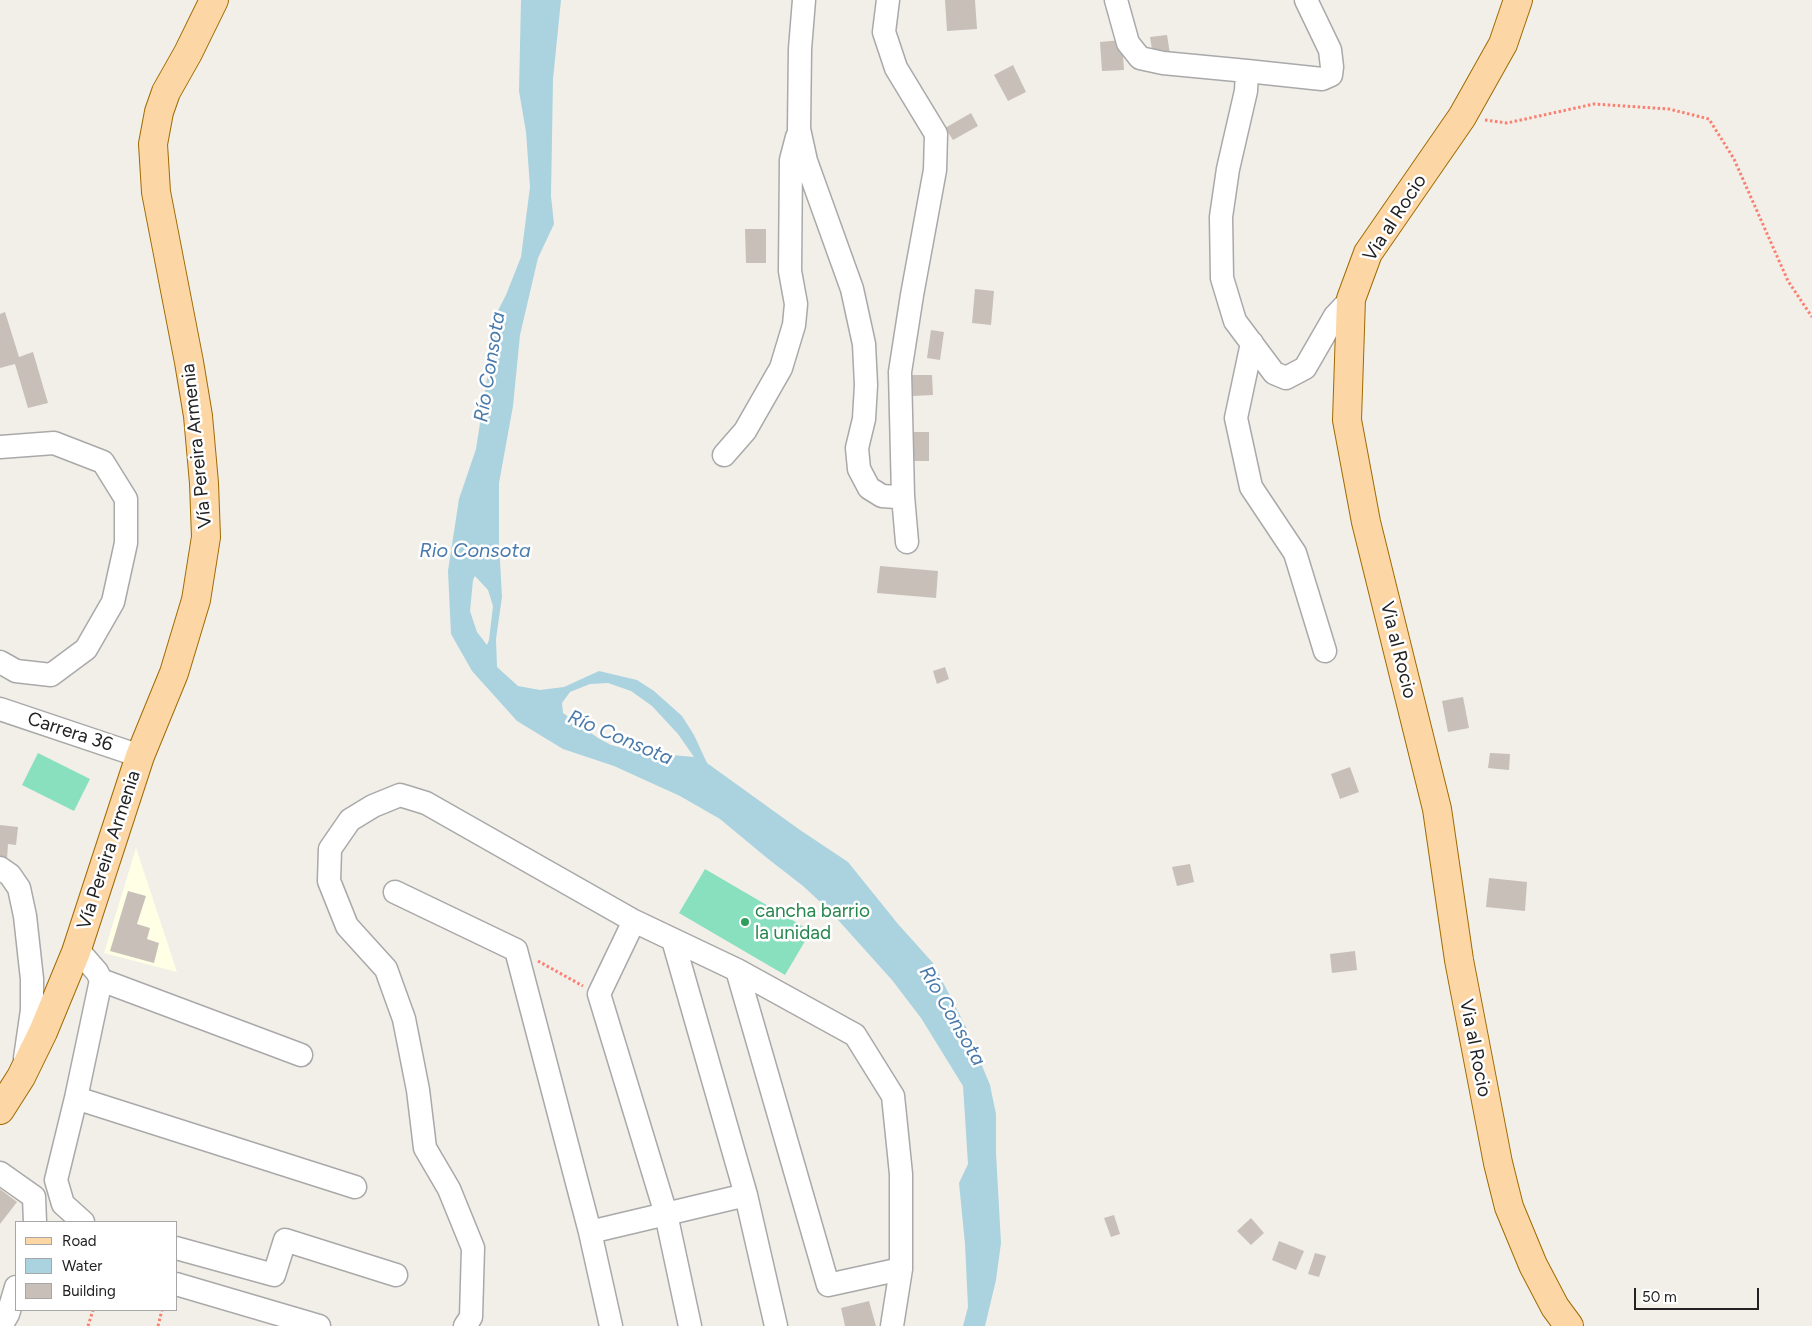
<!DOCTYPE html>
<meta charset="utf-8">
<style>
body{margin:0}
#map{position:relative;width:1812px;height:1326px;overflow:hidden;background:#f2efe9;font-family:Figtree,sans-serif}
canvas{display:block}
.legend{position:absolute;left:15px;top:1221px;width:162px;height:90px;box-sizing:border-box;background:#fff;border:1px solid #a7a7a7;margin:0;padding:6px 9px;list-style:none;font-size:15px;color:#222}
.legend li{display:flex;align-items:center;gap:10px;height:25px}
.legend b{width:25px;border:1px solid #a7a7a7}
.scale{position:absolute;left:1634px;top:1288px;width:125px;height:22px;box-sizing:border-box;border:2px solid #222;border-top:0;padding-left:6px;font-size:15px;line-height:18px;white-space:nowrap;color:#222;-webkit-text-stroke:4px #fff;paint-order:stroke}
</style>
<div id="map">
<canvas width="1812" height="1326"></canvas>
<ul class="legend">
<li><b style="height:6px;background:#fcd6a4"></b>Road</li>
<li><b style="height:14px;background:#aad3df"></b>Water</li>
<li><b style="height:14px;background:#c7bfb8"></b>Building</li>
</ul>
<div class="scale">50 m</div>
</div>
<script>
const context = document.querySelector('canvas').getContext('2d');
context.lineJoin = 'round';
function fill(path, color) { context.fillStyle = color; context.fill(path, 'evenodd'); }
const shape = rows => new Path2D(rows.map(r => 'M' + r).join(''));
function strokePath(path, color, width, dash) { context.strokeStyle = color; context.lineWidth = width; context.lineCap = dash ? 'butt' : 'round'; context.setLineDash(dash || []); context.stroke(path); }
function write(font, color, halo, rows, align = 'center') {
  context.font = font + ' Figtree,sans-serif'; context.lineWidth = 5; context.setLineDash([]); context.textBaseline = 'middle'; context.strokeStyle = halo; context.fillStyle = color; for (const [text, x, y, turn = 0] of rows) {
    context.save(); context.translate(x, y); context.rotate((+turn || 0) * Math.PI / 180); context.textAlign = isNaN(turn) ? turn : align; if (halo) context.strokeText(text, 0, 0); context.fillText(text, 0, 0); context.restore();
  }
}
fill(shape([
 [136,848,177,972,104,953]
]), '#ffffe5');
fill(shape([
 [38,753,90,779,74,811,22,785],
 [705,869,811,931,785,975,679,913]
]), '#88e0be');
fill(shape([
 [521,0,561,0,553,79,551,196,554,224,538,258,520,335,513,406,499,483,499,543,502,597,496,639,497,667,518,686,540,690,564,687,599,671,637,680,654,691,682,716,694,735,707,763,800,830,848,862,898,924,933,963,966,1027,990,1085,996,1114,996,1153,1001,1243,996,1280,985,1326,963,1326,968,1307,965,1244,959,1183,968,1164,963,1086,921,1018,892,980,830,911,803,886,767,858,720,819,680,796,614,766,563,749,517,721,472,671,451,634,448,571,459,499,476,449,489,366,490,326,506,295,521,257,530,187,526,132,519,91],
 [475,576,488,590,493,606,489,640,487,645,477,632,470,611,473,580],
 [608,683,631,691,652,706,678,734,694,757,639,752,611,745,598,738,563,713,562,703,570,692,590,684]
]), '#aad3df');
fill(shape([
 [945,0,975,0,977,29,947,31],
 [1167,35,1170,54,1153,56,1150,37],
 [1122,40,1124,70,1102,71,1100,42],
 [1013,65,1026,92,1008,101,994,75],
 [971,113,978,126,953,140,945,128],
 [745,229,766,229,766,263,746,263],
 [975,289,994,291,991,325,972,323],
 [5,312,19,357,33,352,48,403,28,408,15,364,0,368,0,314],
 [931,330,944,332,940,360,927,358],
 [912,375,932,375,933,395,912,396],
 [911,432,929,432,929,461,911,461],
 [880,566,938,571,936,598,877,593],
 [945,667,949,679,937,684,933,671],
 [1463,697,1469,728,1448,732,1442,701],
 [1490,753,1510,754,1509,770,1488,768],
 [1350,767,1359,792,1340,799,1331,774],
 [0,825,18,827,16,845,8,844,7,859,0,858],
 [1190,864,1194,882,1177,886,1172,867],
 [1489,878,1527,882,1525,911,1486,907],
 [128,891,146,896,137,924,150,928,147,939,159,943,154,963,110,951],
 [1355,951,1357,970,1332,973,1330,954],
 [0,1189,17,1202,0,1224],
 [1114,1215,1120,1234,1111,1237,1104,1218],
 [1251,1218,1264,1233,1251,1245,1237,1231],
 [1279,1241,1304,1251,1296,1270,1272,1260],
 [1315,1253,1326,1256,1319,1277,1308,1274],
 [869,1301,876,1326,845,1326,841,1308]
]), '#c7bfb8');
const minor = shape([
 [804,0,800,49,799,129,806,161,852,289,864,344,866,385,864,419,857,448,859,469,869,488,882,496,896,497,903,496],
 [888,0,884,32,896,68,936,134,935,170,912,295,900,372,903,496,907,542],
 [1116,0,1128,43,1140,58,1163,63,1247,71,1246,91,1228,169,1221,217,1222,278,1235,321,1274,373,1286,378,1305,368,1335,316,1351,299],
 [1247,71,1322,79,1331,75,1332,67,1330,50,1306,0],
 [1252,343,1236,418,1251,487,1295,553,1325,651],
 [0,447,54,443,103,462,126,499,126,543,113,602,86,649,51,675,16,671,0,662],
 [724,455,745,431,781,368,794,325,796,304,790,271,791,160,797,137],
 [0,709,140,756],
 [0,868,10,875,19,888,25,916,32,979,32,1010,25,1058],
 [395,892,516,950,590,1232,611,1326],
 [634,921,599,994,666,1214,690,1326],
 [673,940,746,1195,776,1326],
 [77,949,97,972,101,980,301,1055],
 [737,970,828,1285,901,1269],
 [76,1098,355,1187],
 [0,1173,34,1197,35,1222],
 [83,1222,63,1204,56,1180,76,1098,101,980],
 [590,1232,746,1195],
 [176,1248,274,1275,285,1240,396,1275],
 [176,1284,319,1326],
 [1,1326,8,1314,16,1287],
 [465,1326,471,1317,473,1248,449,1189,425,1148,418,1090,404,1019,386,969,347,926,329,881,330,849,350,820,373,806,400,795,426,803,634,921,737,970,855,1035,893,1096,901,1174,901,1269,892,1326]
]);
const major = shape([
 [1518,0,1503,44,1462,117,1368,253,1351,299,1347,420,1366,522,1437,809,1459,960,1498,1163,1509,1207,1533,1265,1555,1307,1569,1326],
 [0,1110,21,1077,43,1032,76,952,140,756,174,673,196,600,206,537,204,483,198,416,189,362,156,192,153,144,159,112,166,92,188,53,214,0]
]);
strokePath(minor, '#a9a9a9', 25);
strokePath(major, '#a06b00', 30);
strokePath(shape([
 [1485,120,1507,123,1594,104,1669,109,1709,119,1734,159,1788,281,1812,317],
 [538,961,583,986],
 [88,1326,93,1310],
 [158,1326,162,1310]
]), '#fa8072', 3, [2.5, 2.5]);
strokePath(minor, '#fff', 22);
strokePath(major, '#fcd6a4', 28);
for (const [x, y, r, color] of [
 [745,922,5,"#2e9e5b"]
]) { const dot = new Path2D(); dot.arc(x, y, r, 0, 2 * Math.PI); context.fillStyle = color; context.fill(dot); strokePath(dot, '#fff', 2); }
write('19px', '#222', '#fff', [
 ["Via al Rocio",1395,218,-57],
 ["Vía Pereira Armenia",197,446,-96],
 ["Via al Rocio",1398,650,76],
 ["Carrera 36",70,732,18],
 ["Vía Pereira Armenia",109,850,-72],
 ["Via al Rocio",1475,1048,79]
]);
write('19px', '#27864d', '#fff', [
 ["cancha barrio",755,911],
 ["la unidad",755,933]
], 'left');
write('italic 20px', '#4a7aab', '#fff', [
 ["Río Consota",490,367,-81],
 ["Rio Consota",475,551],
 ["Río Consota",620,738,23],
 ["Río Consota",952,1016,60]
]);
</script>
